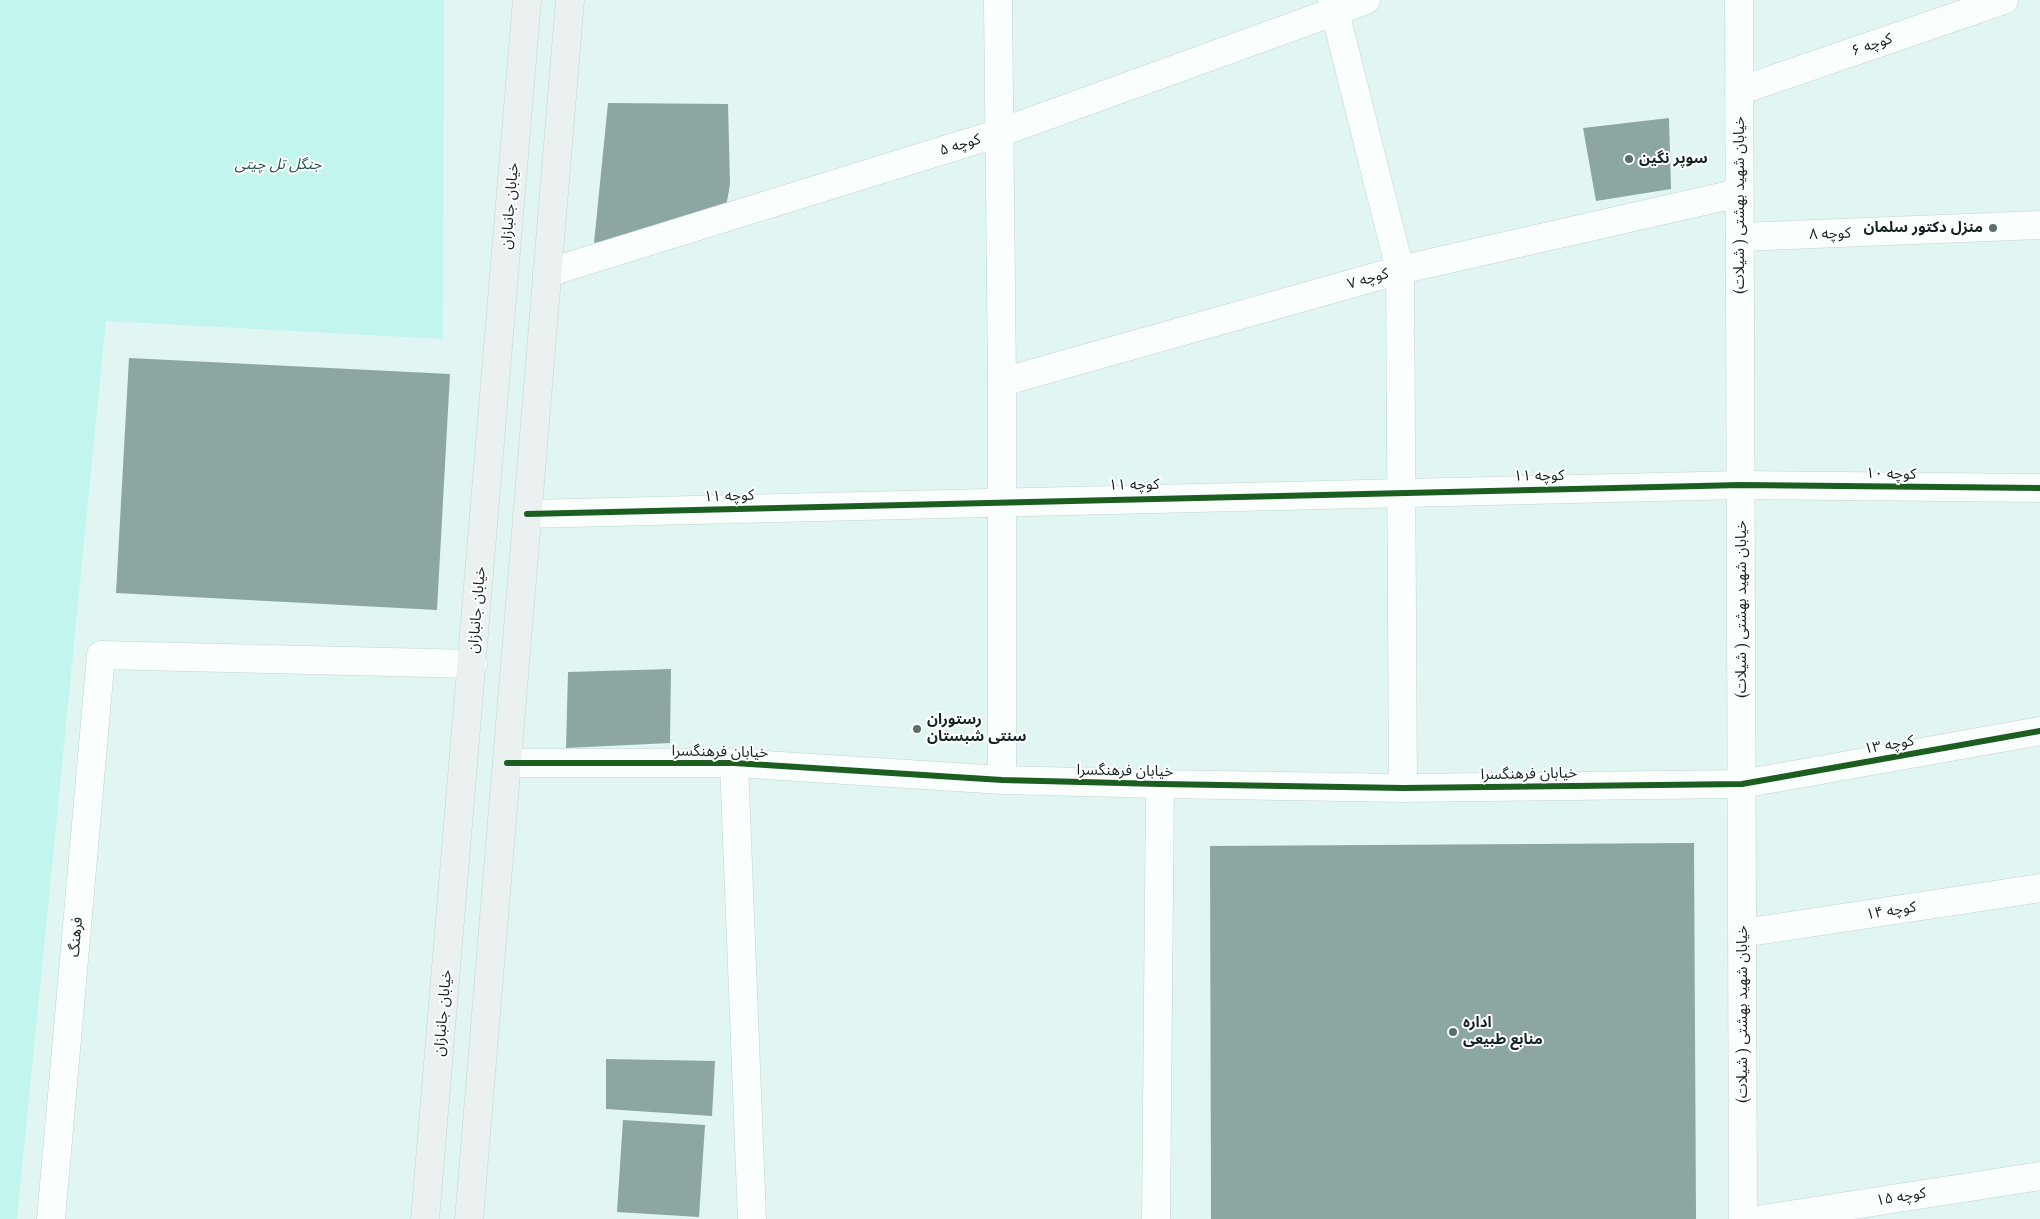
<!DOCTYPE html>
<meta charset="utf-8">
<style>
body{margin:0}
canvas{display:block;background:#e1f6f3}
</style>
<canvas width="2040" height="1219"></canvas>
<script>
const context = document.querySelector('canvas').getContext('2d');
context.lineJoin = 'round';
function fill(path, color) { context.fillStyle = color; context.fill(path, 'evenodd'); }
const shape = rows => new Path2D(rows.map(r => 'M' + r).join(''));
function strokePath(path, color, width, dash) { context.strokeStyle = color; context.lineWidth = width; context.lineCap = dash ? 'butt' : 'round'; context.setLineDash(dash || []); context.stroke(path); }
function write(font, color, halo, rows, align = 'center') {
  context.font = font + ' Lora,"Noto Sans Arabic",serif'; context.lineWidth = 4; context.setLineDash([]); context.textBaseline = 'middle'; context.strokeStyle = halo; context.fillStyle = color; for (const [text, x, y, turn = 0] of rows) {
    context.save(); context.translate(x, y); context.rotate((+turn || 0) * Math.PI / 180); context.textAlign = isNaN(turn) ? turn : align; if (halo) context.strokeText(text, 0, 0); context.fillText(text, 0, 0); context.restore();
  }
}
fill(shape([
 [0,0,444,0,443,339,106,321,17,1219,0,1219]
]), '#c3f5ef');
fill(shape([
 [608,103,728,104,730,184,725,213,594,243],
 [1669,118,1671,189,1596,201,1583,128],
 [129,358,450,374,437,610,116,593],
 [671,669,670,743,566,748,568,672],
 [1694,843,1696,1219,1211,1219,1210,846],
 [606,1059,715,1061,712,1116,606,1109],
 [623,1120,705,1125,699,1217,617,1212]
]), '#8ca6a4');
const minor = shape([
 [998,0,1002,382,1002,780],
 [1332,0,1400,270,1403,788],
 [1739,91,2004,0],
 [1740,237,2040,225],
 [547,273,999,133,1366,0],
 [1002,382,1400,270,1739,193],
 [527,514,1741,485,2040,488],
 [507,763,734,763,1002,780,1160,784,1403,788,1742,784,2040,731],
 [734,763,752,1219],
 [1743,933,2040,888],
 [51,1219,101,655,473,664],
 [1156,1219,1160,784],
 [1763,1219,2040,1176]
]);
const tertiary = shape([
 [1739,0,1743,1219]
]);
const secondary = shape([
 [425,1219,527,0],
 [469,1219,570,0]
]);
strokePath(minor, '#c1d3d0', 29);
strokePath(tertiary, '#c1d3d0', 29);
strokePath(secondary, '#c1d3d0', 29);
strokePath(minor, '#fafefd', 28);
strokePath(tertiary, '#fafefd', 28);
strokePath(secondary, '#ebf1f0', 28);
strokePath(shape([
 [527,514,1741,485,2040,488],
 [507,763,734,763,1002,780,1160,784,1403,788,1742,784,2040,731]
]), '#1b5e20', 6);
for (const [x, y, r, color] of [
 [1629,159,5,"#5b6e6b"],
 [1993,228,5,"#5b6e6b"],
 [917,729,5,"#5b6e6b"],
 [1453,1032,5,"#5b6e6b"]
]) { const dot = new Path2D(); dot.arc(x, y, r, 0, 2 * Math.PI); context.fillStyle = color; context.fill(dot); strokePath(dot, '#fff', 2); }
write('15px', '#132422', '#fff', [
 ["کوچه ۶",1872,45,-19],
 ["کوچه ۵",960,145,-17],
 ["خیابان شهید بهشتی ( شیلات)",1740,205,-90],
 ["خیابان جانبازان",510,206,-85],
 ["کوچه ۸",1830,234,-2],
 ["کوچه ۷",1368,279,-16],
 ["کوچه ۱۰",1891,474,1],
 ["کوچه ۱۱",1539,476,-1],
 ["کوچه ۱۱",1134,485,-1],
 ["کوچه ۱۱",729,496,-2],
 ["خیابان شهید بهشتی ( شیلات)",1742,609,-90],
 ["خیابان جانبازان",477,610,-85],
 ["کوچه ۱۳",1889,745,-10],
 ["خیابان فرهنگسرا",720,752,1],
 ["خیابان فرهنگسرا",1125,771,1],
 ["خیابان فرهنگسرا",1529,774,-1],
 ["کوچه ۱۴",1891,911,-9],
 ["فرهنگ",76,937,-85],
 ["خیابان جانبازان",443,1013,-85],
 ["خیابان شهید بهشتی ( شیلات)",1743,1014,-90],
 ["کوچه ۱۵",1901,1197,-9]
]);
write('bold 15px', '#132422', '#fff', [
 ["سوپر نگین",1639,159],
 ["منزل دکتور سلمان",1983,228,"right"],
 ["رستوران",927,720],
 ["سنتی شبستان",927,737],
 ["اداره",1463,1023],
 ["منابع طبیعی",1463,1040]
], 'left');
write('italic 15px', '#24544f', '#fff', [
 ["جنگل تل چیتی",278,165]
]);
</script>
